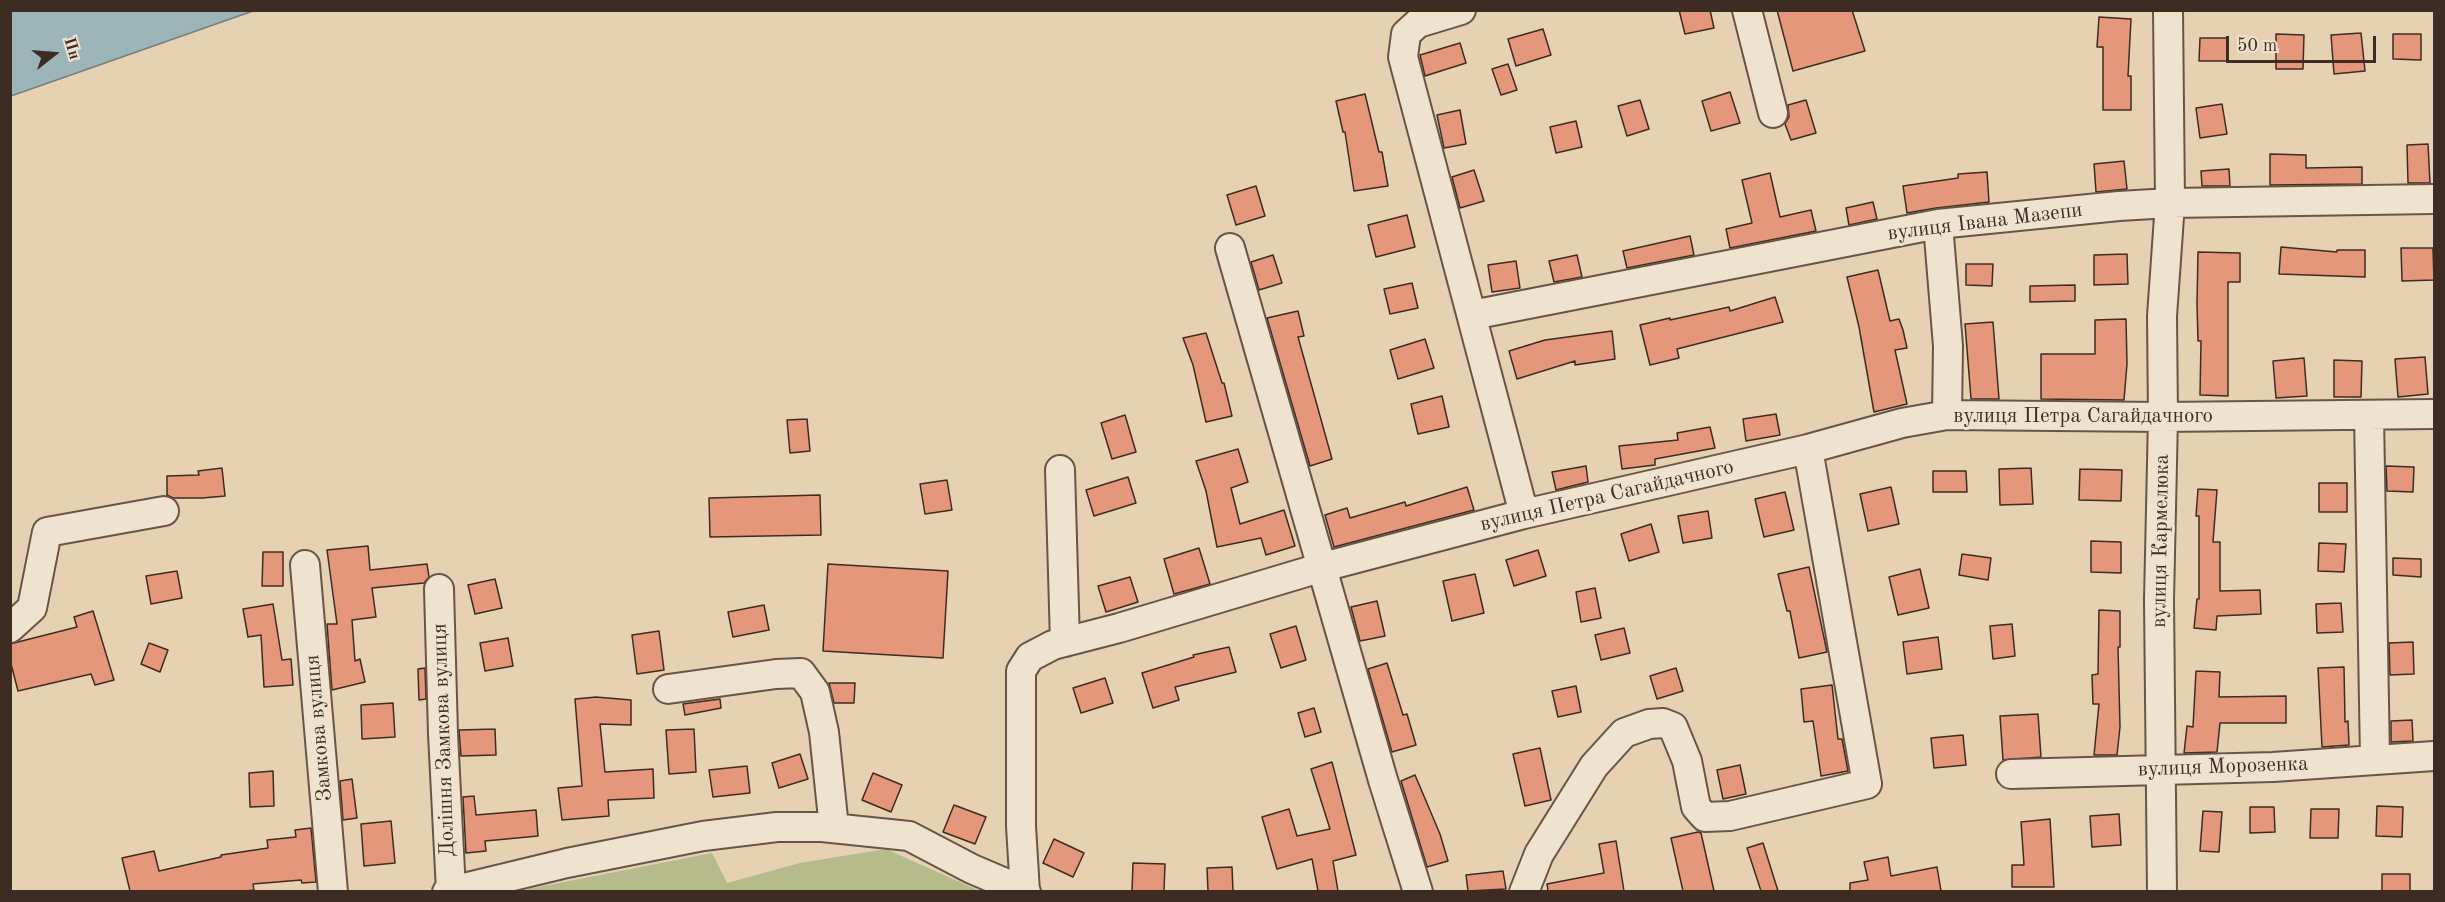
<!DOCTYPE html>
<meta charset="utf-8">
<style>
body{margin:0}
#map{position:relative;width:2445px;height:902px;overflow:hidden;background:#e6d2b3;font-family:"Old Standard TT",serif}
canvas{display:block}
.frame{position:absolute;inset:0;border:12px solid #3e2b22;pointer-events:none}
.north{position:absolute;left:24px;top:24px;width:60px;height:60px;-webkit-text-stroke:4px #efe2ce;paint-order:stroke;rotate:73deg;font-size:16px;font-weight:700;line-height:24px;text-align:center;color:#3e2b22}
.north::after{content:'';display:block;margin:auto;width:21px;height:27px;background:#3e2b22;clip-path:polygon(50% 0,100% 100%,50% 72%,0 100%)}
.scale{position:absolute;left:2226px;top:36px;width:150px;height:27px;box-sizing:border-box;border:3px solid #3e2b22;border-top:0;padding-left:8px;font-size:18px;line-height:21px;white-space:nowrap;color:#3e2b22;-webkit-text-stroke:4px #efe2ce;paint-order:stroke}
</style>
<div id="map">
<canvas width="2445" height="902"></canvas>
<div class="frame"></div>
<div class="north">Пн</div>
<div class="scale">50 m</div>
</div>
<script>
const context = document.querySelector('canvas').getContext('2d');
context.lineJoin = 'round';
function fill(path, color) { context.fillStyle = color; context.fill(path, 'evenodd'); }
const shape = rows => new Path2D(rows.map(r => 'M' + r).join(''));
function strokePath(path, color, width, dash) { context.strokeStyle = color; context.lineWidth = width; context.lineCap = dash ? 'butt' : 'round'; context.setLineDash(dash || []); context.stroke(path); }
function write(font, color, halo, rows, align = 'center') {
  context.font = font + ' "Old Standard TT",serif'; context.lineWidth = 6; context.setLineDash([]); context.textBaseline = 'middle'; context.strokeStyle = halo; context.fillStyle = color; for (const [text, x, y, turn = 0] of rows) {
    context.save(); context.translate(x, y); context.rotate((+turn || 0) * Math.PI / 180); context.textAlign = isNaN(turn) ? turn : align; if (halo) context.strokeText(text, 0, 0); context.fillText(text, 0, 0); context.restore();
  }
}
fill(shape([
 [886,849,980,891,529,892,528,889,712,853,727,883,800,863]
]), '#b6bb8c');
const water = shape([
 [11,10,253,10,253,11,11,96,11,10]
]);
fill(water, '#9bb5b8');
strokePath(water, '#767e7c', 1.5);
const building = shape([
 [1679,10,1710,10,1714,28,1685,34,1679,10],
 [1777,10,1852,10,1865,51,1793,71,1777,10],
 [2099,17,2131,19,2128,76,2131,76,2131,110,2103,110,2103,47,2097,47,2099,17],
 [1543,29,1551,55,1516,66,1508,39,1543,29],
 [2361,33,2365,71,2334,74,2331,35,2361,33],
 [2276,34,2304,35,2303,69,2276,69,2276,34],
 [2393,34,2421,34,2421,60,2393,59,2393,34],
 [2200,38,2228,38,2228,61,2199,61,2200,38],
 [1460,43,1466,63,1425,76,1420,55,1460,43],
 [1508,64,1517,90,1501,95,1492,69,1508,64],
 [1730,92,1740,123,1711,131,1702,101,1730,92],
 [1365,94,1379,152,1382,152,1388,186,1354,191,1345,132,1343,132,1336,101,1365,94],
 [1640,100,1649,129,1627,136,1618,106,1640,100],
 [1806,100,1816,133,1791,140,1785,124,1789,117,1788,105,1806,100],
 [2222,104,2227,134,2200,138,2196,108,2222,104],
 [1460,110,1466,144,1444,148,1437,115,1460,110],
 [1576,121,1582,147,1556,153,1550,127,1576,121],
 [2428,144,2430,183,2408,183,2407,145,2428,144],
 [2270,154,2306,155,2306,168,2362,167,2362,184,2270,185,2270,154],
 [2124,161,2127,189,2096,192,2094,164,2124,161],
 [2229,169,2230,186,2202,186,2201,171,2229,169],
 [1474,170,1484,201,1460,208,1452,177,1474,170],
 [1987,172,1989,202,1936,208,1907,213,1903,186,1958,178,1958,174,1987,172],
 [1770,173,1780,217,1811,210,1816,231,1730,248,1726,229,1752,223,1742,180,1770,173],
 [1256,186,1265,216,1236,225,1227,195,1256,186],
 [1873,202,1877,219,1849,225,1846,208,1873,202],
 [1407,215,1415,247,1376,257,1368,225,1407,215],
 [1690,236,1694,255,1627,268,1623,251,1690,236],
 [2281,247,2337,252,2337,250,2365,250,2365,277,2279,274,2281,247],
 [2401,248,2433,248,2434,280,2402,281,2401,248],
 [2198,252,2240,253,2240,282,2228,282,2228,396,2200,395,2201,341,2198,341,2197,304,2198,252],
 [2127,254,2128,284,2094,285,2094,255,2127,254],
 [1273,255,1282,283,1259,290,1251,262,1273,255],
 [1577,255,1582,277,1554,282,1549,261,1577,255],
 [1516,261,1520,288,1492,292,1488,265,1516,261],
 [1966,264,1993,264,1992,286,1966,285,1966,264],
 [1878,270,1890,321,1899,319,1903,330,1907,348,1895,350,1907,404,1874,412,1859,327,1847,277,1878,270],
 [1412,283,1418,308,1390,314,1384,289,1412,283],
 [2075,285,2075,301,2030,302,2030,286,2075,285],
 [1775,297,1783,322,1677,349,1679,358,1650,365,1640,325,1670,318,1670,320,1729,307,1730,311,1775,297],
 [1298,311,1304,336,1298,337,1332,459,1310,466,1267,318,1298,311],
 [2126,319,2127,364,2124,400,2041,399,2041,354,2095,354,2095,320,2126,319],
 [1993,322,1999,399,1971,399,1965,324,1993,322],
 [1612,331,1615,359,1575,365,1575,361,1517,379,1509,351,1545,340,1612,331],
 [1206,333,1222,383,1224,383,1232,416,1206,422,1193,365,1183,338,1206,333],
 [1425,339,1434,368,1398,379,1390,350,1425,339],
 [2425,357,2428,394,2398,397,2395,359,2425,357],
 [2304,358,2307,396,2276,398,2273,361,2304,358],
 [2334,360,2362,361,2361,397,2334,397,2334,360],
 [1442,396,1449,427,1418,434,1411,404,1442,396],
 [1776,414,1780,435,1746,441,1743,419,1776,414],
 [1125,415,1136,452,1112,459,1101,423,1125,415],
 [807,419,810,451,790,453,787,420,807,419],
 [1710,427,1715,448,1655,459,1655,465,1622,469,1619,446,1678,440,1677,433,1710,427],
 [1238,449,1248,482,1231,488,1240,524,1284,510,1295,546,1266,555,1261,538,1217,547,1206,491,1196,461,1238,449],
 [1586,466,1588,482,1556,490,1552,472,1586,466],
 [2386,466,2414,467,2413,492,2387,491,2386,466],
 [222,468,225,496,202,498,173,498,167,495,167,476,199,475,198,471,222,468],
 [2031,468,2033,504,2000,505,1999,469,2031,468],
 [2080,469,2122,470,2121,501,2079,500,2080,469],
 [1933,471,1966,471,1967,492,1933,492,1933,471],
 [1128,477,1136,503,1094,516,1086,490,1128,477],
 [947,480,952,510,925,514,920,484,947,480],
 [2319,483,2347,483,2347,512,2319,512,2319,483],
 [1467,487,1474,510,1334,547,1325,515,1347,508,1350,518,1405,502,1406,506,1467,487],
 [1891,487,1899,524,1868,531,1860,494,1891,487],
 [2198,489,2217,490,2213,542,2220,542,2220,591,2260,590,2261,614,2217,616,2216,630,2194,628,2197,599,2199,599,2199,516,2196,516,2198,489],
 [1785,492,1794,530,1764,537,1755,499,1785,492],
 [820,495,821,535,710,537,709,498,820,495],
 [1708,511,1712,538,1683,543,1678,516,1708,511],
 [1651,524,1659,552,1629,561,1621,534,1651,524],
 [2091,541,2121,542,2121,573,2091,572,2091,541],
 [2319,543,2346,544,2344,572,2318,571,2319,543],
 [368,546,370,570,427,564,429,577,424,583,372,588,376,617,352,620,355,661,360,659,365,682,332,690,327,624,337,624,327,550,368,546],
 [1199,548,1210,584,1174,594,1164,559,1199,548],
 [1538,550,1546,576,1514,586,1506,560,1538,550],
 [263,552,283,552,283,586,262,586,263,552],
 [1962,554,1991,558,1988,580,1959,575,1962,554],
 [2393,558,2421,559,2421,577,2393,575,2393,558],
 [828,564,948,571,943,658,823,651,828,564],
 [1809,567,1827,652,1799,658,1790,611,1787,611,1778,574,1809,567],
 [1920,569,1929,608,1898,615,1889,577,1920,569],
 [177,571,182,598,151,604,146,576,177,571],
 [1475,574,1484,613,1452,621,1443,581,1475,574],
 [1130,577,1138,602,1106,612,1098,586,1130,577],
 [495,579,502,608,475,614,468,585,495,579],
 [1595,588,1601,618,1581,622,1576,592,1595,588],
 [1377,601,1385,636,1360,641,1351,607,1377,601],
 [2341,603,2343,632,2317,633,2316,604,2341,603],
 [273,604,282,660,291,659,293,685,264,687,261,635,248,637,243,609,273,604],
 [764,605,769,630,733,637,728,612,764,605],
 [2099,610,2120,611,2120,647,2118,647,2120,727,2117,755,2094,755,2099,704,2093,704,2092,675,2098,674,2099,610],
 [93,611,114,680,95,685,91,674,18,691,10,660,10,644,77,627,74,617,93,611],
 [2012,624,2015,656,1993,659,1990,626,2012,624],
 [1296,626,1306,660,1281,668,1270,634,1296,626],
 [1624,628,1630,653,1601,660,1595,635,1624,628],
 [659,631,664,670,637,674,632,635,659,631],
 [1938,637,1942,669,1907,674,1903,642,1938,637],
 [508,638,513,666,485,671,480,643,508,638],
 [2413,642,2414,674,2390,675,2389,643,2413,642],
 [149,643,168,650,160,672,141,664,149,643],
 [1229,647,1236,672,1175,687,1179,700,1153,708,1142,673,1194,657,1193,655,1229,647],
 [1387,663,1403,715,1407,714,1416,745,1392,752,1368,669,1387,663],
 [2344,667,2345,722,2348,721,2349,745,2322,747,2318,668,2344,667],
 [425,668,426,699,419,700,418,669,425,668],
 [1676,668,1683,691,1657,699,1650,676,1676,668],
 [2196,671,2220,672,2219,697,2286,696,2286,723,2220,723,2217,752,2184,753,2187,726,2193,727,2196,671],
 [1105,678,1113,703,1081,713,1073,688,1105,678],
 [829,683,855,683,854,703,834,703,829,683],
 [1832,685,1838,739,1842,739,1848,771,1821,776,1813,721,1804,722,1801,689,1832,685],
 [1576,686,1581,712,1558,717,1552,691,1576,686],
 [596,697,631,700,631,725,600,724,605,772,653,769,654,798,608,800,609,816,562,820,558,788,582,786,575,699,596,697],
 [720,699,721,708,685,715,683,704,720,699],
 [393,703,395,737,362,739,361,705,393,703],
 [1314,708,1321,732,1305,737,1298,713,1314,708],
 [2038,714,2041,757,2003,760,2000,716,2038,714],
 [2412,720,2413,741,2391,742,2391,721,2412,720],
 [495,729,496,755,461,756,459,730,495,729],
 [694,729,696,772,669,774,666,730,694,729],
 [1963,735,1966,765,1934,768,1931,738,1963,735],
 [1540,748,1551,800,1525,806,1513,754,1540,748],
 [800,754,808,779,779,788,772,763,800,754],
 [1332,762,1356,855,1333,861,1338,891,1318,891,1312,859,1277,869,1262,817,1289,809,1297,836,1330,829,1311,769,1332,762],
 [1740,765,1746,794,1723,799,1717,770,1740,765],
 [747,766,750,793,713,797,709,770,747,766],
 [273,771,274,806,250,807,249,773,273,771],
 [873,773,902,785,891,812,862,800,873,773],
 [1415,775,1440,834,1448,861,1427,867,1401,781,1415,775],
 [352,779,357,818,343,820,340,781,352,779],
 [474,796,476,815,536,810,538,836,485,841,486,851,466,853,463,797,474,796],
 [954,805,986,817,975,844,943,832,954,805],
 [2377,806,2403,807,2402,837,2376,836,2377,806],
 [2250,807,2274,807,2275,832,2250,833,2250,807],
 [2311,809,2339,809,2338,838,2310,838,2311,809],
 [2203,811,2222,812,2219,852,2200,851,2203,811],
 [2119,814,2121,845,2092,847,2090,816,2119,814],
 [2050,819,2054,887,2012,887,2012,865,2024,865,2021,822,2050,819],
 [391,821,395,863,364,866,361,824,391,821],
 [311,828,316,882,302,883,301,880,253,884,254,890,246,891,130,891,122,858,154,851,159,871,221,857,221,855,268,848,267,840,296,837,295,830,311,828],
 [1698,832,1701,833,1714,891,1683,891,1671,838,1698,832],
 [1054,839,1084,853,1073,877,1043,863,1054,839],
 [1616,841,1624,891,1548,891,1547,884,1604,873,1599,844,1616,841],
 [1763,843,1778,891,1761,891,1747,848,1763,843],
 [1888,857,1891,876,1937,867,1941,891,1850,891,1850,883,1868,880,1864,862,1888,857],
 [1133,863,1165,864,1164,891,1132,891,1133,863],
 [1232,867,1233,891,1208,891,1207,868,1232,867],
 [1503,871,1506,889,1468,891,1466,875,1503,871],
 [2382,874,2410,874,2410,891,2382,891,2382,874]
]);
fill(building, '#e4977a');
strokePath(building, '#3e2b22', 1.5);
const minor = shape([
 [1461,10,1418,23,1406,34,1403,57,1524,514],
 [1747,10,1773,113],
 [1938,224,1948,346,1947,415],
 [1230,248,1383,780,1418,892],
 [1472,315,1938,224,2119,206,2170,203,2434,199],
 [2369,416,2375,759],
 [1060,470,1065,642],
 [305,565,333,892],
 [439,589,443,734,451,891],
 [10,628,32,608,47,532,164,511],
 [668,689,776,674,801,673,815,692,824,732,834,828],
 [2011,774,2273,767,2434,756],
 [447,892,567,863,703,836,777,827,822,827,909,836,972,869,1026,892],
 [1025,892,1021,826,1021,671,1030,657,1053,645,1119,628,1323,567,1524,514,1808,449,1902,423,1947,415,2163,417,2434,414],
 [1524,892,1539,854,1594,766,1624,733,1649,724,1663,723,1673,727,1687,761,1696,807,1705,817,1730,816,1867,784,1808,449],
 [2162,892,2159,600,2163,417,2162,316,2170,203,2168,10]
]);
strokePath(minor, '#685546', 32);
strokePath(minor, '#efe2ce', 28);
write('21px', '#3e2b22', '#efe2ce', [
 ["вулиця Івана Мазепи",1985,222,-7],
 ["вулиця Петра Сагайдачного",2083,416],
 ["вулиця Петра Сагайдачного",1607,496,-13],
 ["вулиця Кармелюка",2161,541,-89],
 ["Замкова вулиця",319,728,-95],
 ["Долішня Замкова вулиця",444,740,-92],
 ["вулиця Морозенка",2223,767,-2]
]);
</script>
